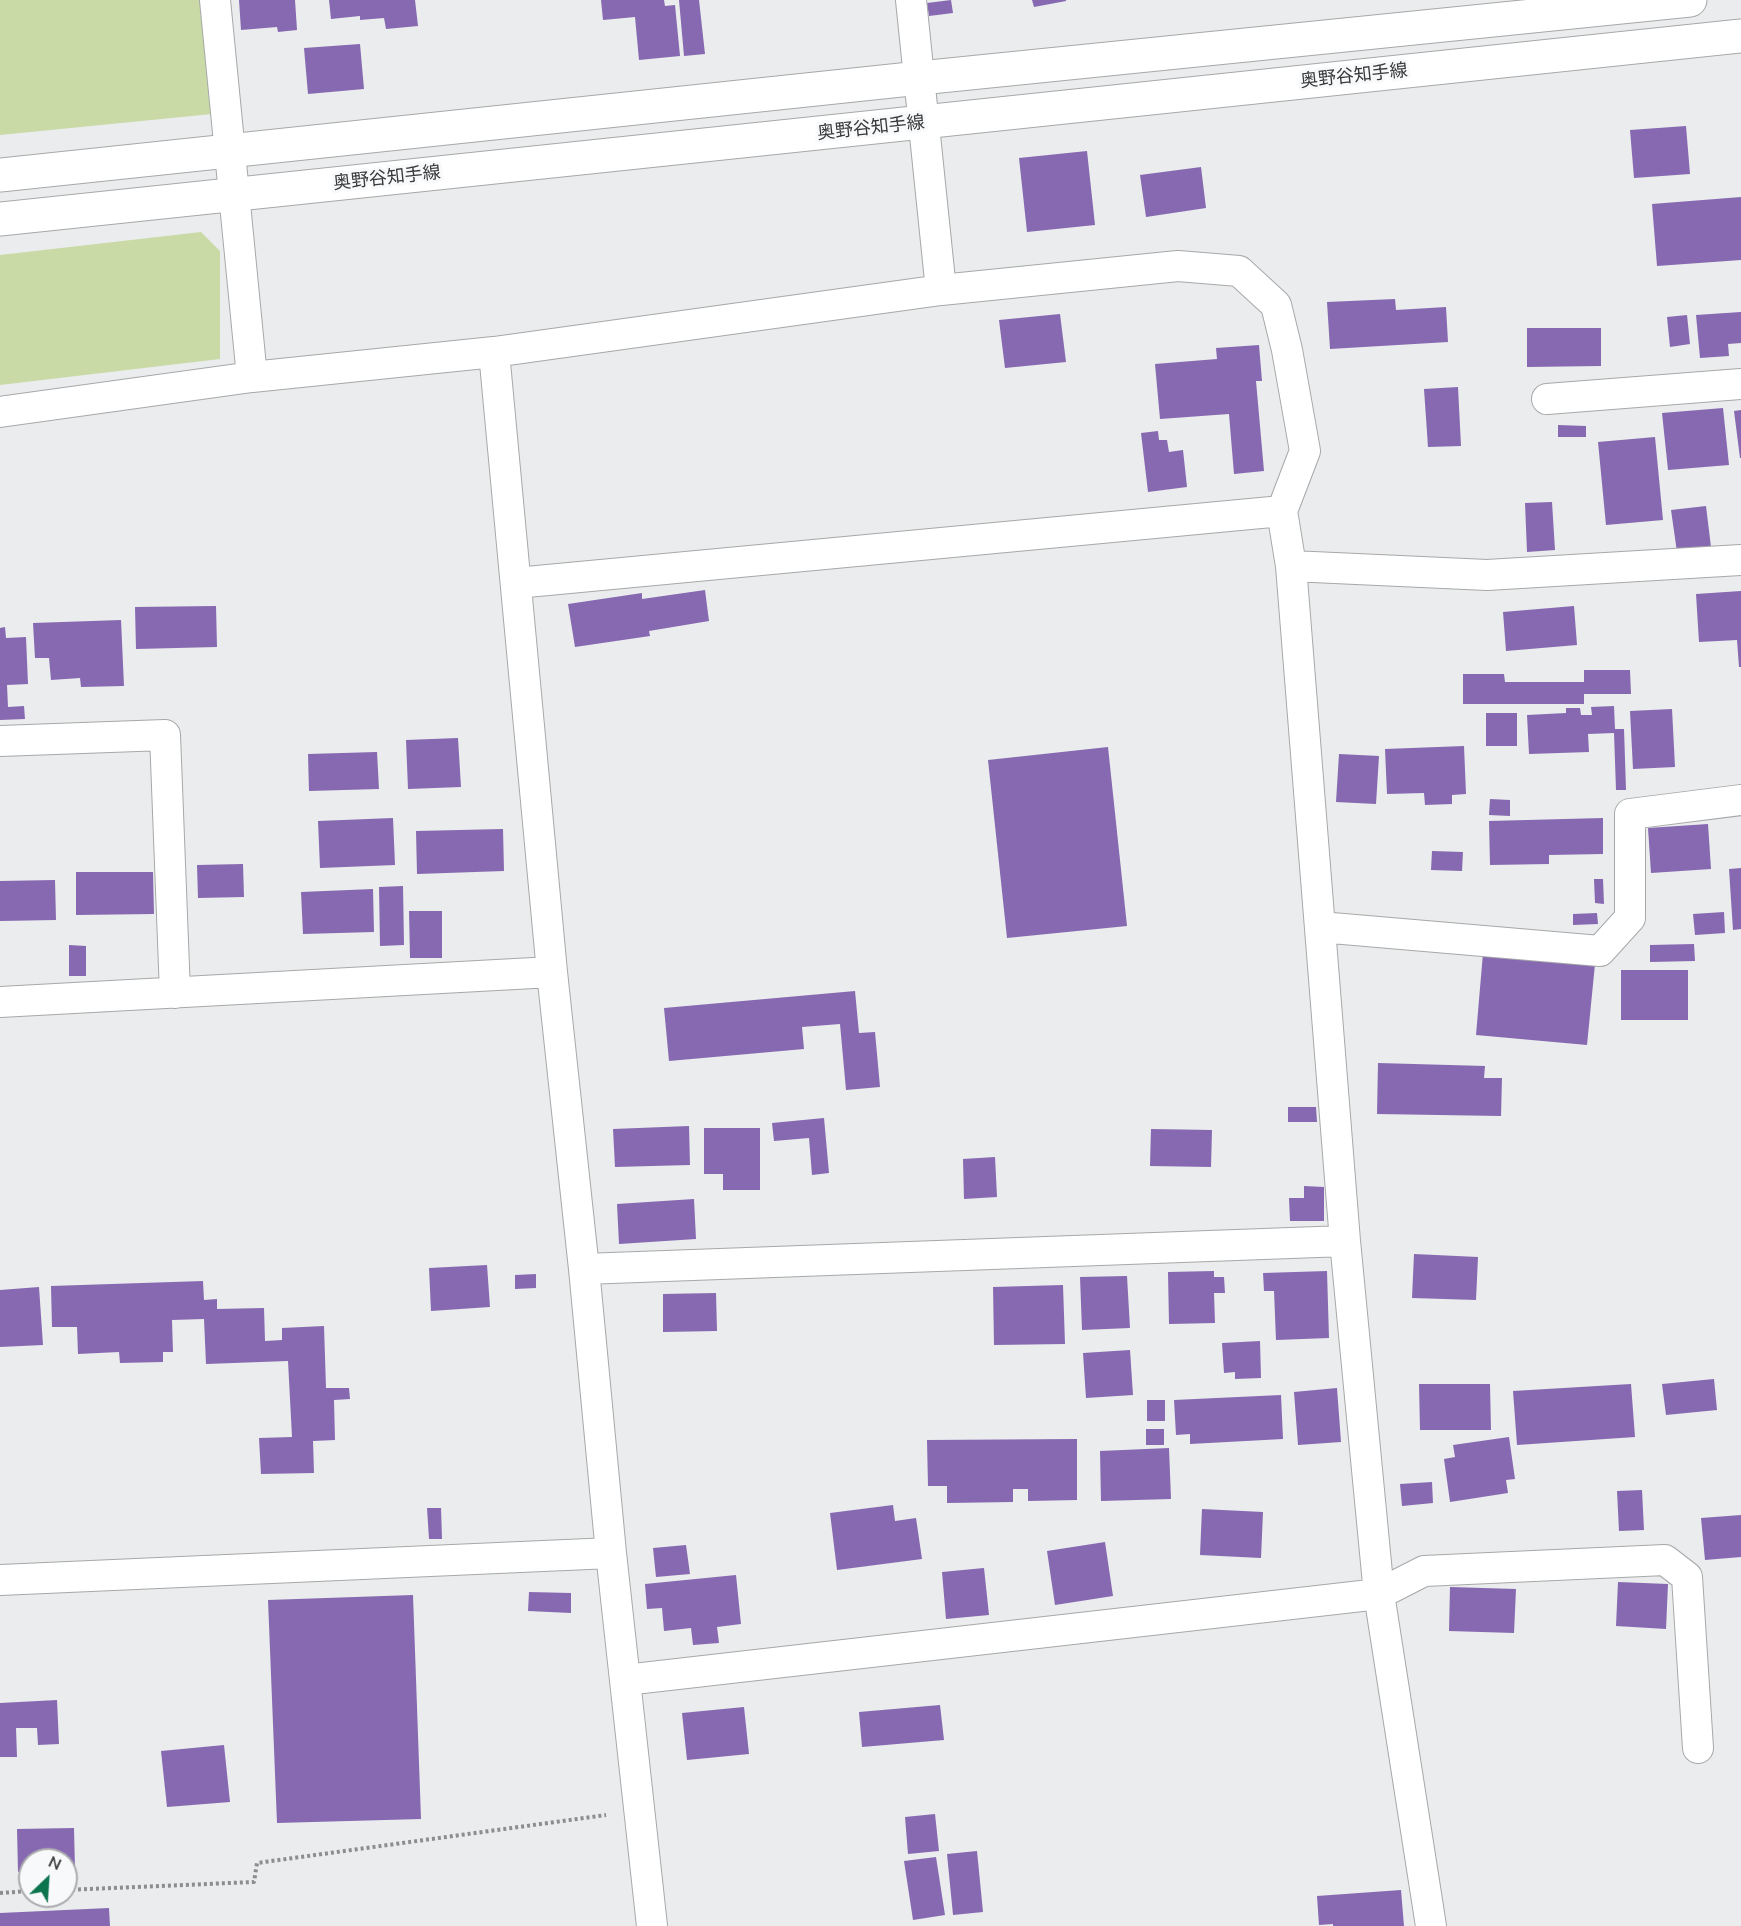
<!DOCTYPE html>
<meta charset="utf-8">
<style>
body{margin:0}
#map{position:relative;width:1741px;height:1926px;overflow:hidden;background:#eaeced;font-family:"Nunito Sans",sans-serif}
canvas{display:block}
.north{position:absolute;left:18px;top:1848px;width:60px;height:60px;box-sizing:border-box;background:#f7f9fb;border:2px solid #abacae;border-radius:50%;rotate:25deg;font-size:16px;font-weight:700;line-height:24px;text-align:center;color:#39393a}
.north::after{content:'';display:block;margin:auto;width:21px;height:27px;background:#0c754e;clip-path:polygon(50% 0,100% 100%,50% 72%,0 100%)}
</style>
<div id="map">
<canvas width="1741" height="1926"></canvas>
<div class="north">N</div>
</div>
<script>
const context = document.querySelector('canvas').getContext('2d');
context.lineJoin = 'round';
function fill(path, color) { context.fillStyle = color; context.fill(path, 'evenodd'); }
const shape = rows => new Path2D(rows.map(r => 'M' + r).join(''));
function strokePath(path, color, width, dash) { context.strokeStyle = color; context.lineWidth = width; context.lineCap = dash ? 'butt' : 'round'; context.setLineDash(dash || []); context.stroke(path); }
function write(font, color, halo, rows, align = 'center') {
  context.font = font + ' "Nunito Sans","Noto Sans JP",sans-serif'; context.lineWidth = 6; context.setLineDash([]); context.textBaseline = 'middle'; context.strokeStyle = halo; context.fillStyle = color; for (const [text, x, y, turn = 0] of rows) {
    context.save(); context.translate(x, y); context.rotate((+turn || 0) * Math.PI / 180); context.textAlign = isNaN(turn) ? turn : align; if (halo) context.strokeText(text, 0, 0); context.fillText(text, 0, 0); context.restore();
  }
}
fill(shape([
 [0,0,200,0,212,114,0,135],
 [201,232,220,251,220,359,0,385,0,255]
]), '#c9daa6');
fill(shape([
 [239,0,295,0,297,30,278,32,277,27,241,30],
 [329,0,415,0,418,26,386,29,384,18,360,20,360,16,331,19],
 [601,0,664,0,665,6,675,5,680,56,639,60,635,17,603,20],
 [679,0,699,0,705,54,684,56],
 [951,0,953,13,929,16,927,3],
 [1032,0,1066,0,1066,1,1034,7],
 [360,44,364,89,308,94,304,48],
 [1686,126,1690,174,1634,178,1630,130],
 [1087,151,1095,225,1027,232,1019,158],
 [1201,167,1206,208,1146,217,1140,175],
 [1741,197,1741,260,1657,266,1652,204],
 [1395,299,1396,310,1446,307,1448,342,1330,349,1327,302],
 [1741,312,1741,343,1728,344,1729,356,1700,358,1696,315],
 [1060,314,1066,362,1005,368,999,320],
 [1687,315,1690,344,1670,347,1667,317],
 [1527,328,1601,328,1601,366,1527,367],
 [1259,345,1262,381,1256,381,1264,471,1234,474,1229,414,1160,419,1155,364,1217,359,1216,348],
 [1458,387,1461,446,1428,447,1424,389],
 [1723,408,1729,465,1668,470,1662,413],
 [1741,410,1741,458,1740,458,1734,411],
 [1558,425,1586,426,1586,437,1558,437],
 [1158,431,1159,440,1167,440,1169,452,1183,450,1187,487,1148,492,1141,433],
 [1655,437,1663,520,1606,525,1598,442],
 [1552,502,1555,550,1527,552,1525,503],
 [1706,506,1711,547,1677,552,1671,510],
 [705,590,709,621,649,631,650,636,575,647,568,604,642,593,642,599],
 [1741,591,1741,667,1739,667,1737,640,1699,642,1696,594],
 [216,606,217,647,136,649,135,607],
 [1574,606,1577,645,1506,651,1503,612],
 [121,620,124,686,81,687,80,678,51,680,49,658,35,658,33,623],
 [5,627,6,638,26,637,28,684,7,685,8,707,24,706,25,719,0,720,0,628],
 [1584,670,1630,670,1631,694,1584,694,1584,704,1463,704,1463,674,1504,674,1505,682,1584,682],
 [1614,706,1615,729,1624,729,1626,790,1616,790,1614,733,1588,734,1589,752,1529,754,1527,715,1566,713,1566,708,1580,708,1581,715,1592,715,1591,707],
 [1672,709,1675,767,1633,769,1630,711],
 [1486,713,1517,713,1517,746,1486,746],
 [458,738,461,787,408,789,406,740],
 [1464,746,1466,794,1452,795,1452,804,1425,805,1424,793,1387,794,1385,749],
 [1108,747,1127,926,1007,938,988,760],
 [377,752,379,789,309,791,308,754],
 [1339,754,1379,756,1376,804,1336,802],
 [1490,799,1510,800,1510,816,1489,815],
 [393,818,395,865,320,868,318,821],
 [1603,818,1603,854,1549,855,1549,864,1490,865,1489,821],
 [1708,824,1711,869,1651,873,1648,828],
 [503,829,504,871,417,874,416,831],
 [1432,851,1463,852,1462,871,1431,870],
 [243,864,244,897,198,898,197,865],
 [1741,868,1741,929,1733,930,1729,869],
 [76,872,153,872,154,914,76,915],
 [1594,879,1603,879,1604,904,1595,903],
 [55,880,56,920,0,921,0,881],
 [403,886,404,945,380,946,379,887],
 [373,889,374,932,303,934,301,892],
 [409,911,442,911,442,958,410,958],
 [1724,912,1725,933,1695,935,1693,914],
 [1597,913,1598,924,1573,925,1573,914],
 [1694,944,1695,961,1650,962,1650,945],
 [69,945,86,946,86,976,69,976],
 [1483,953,1595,964,1587,1045,1476,1035],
 [1621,970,1688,970,1688,1020,1621,1020],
 [855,991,859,1033,875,1032,880,1087,846,1090,840,1024,802,1027,804,1049,669,1061,664,1008],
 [1378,1063,1485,1066,1484,1078,1502,1078,1501,1116,1377,1114],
 [1288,1107,1316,1107,1317,1122,1288,1122],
 [824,1118,829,1173,812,1175,809,1138,774,1141,772,1123],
 [689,1126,690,1165,615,1167,613,1129],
 [704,1128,760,1128,760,1190,723,1190,723,1174,704,1174],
 [1151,1129,1212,1130,1211,1167,1150,1166],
 [995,1157,997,1197,964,1199,963,1159],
 [1304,1186,1324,1187,1324,1221,1290,1221,1289,1198,1304,1198],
 [694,1199,696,1239,619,1244,617,1204],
 [1414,1254,1478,1257,1476,1300,1412,1298],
 [487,1265,490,1307,431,1311,429,1268],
 [1214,1271,1214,1277,1224,1277,1225,1293,1214,1293,1215,1323,1169,1324,1168,1272],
 [1327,1271,1329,1338,1276,1340,1274,1291,1264,1291,1263,1273],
 [536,1274,536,1288,515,1289,515,1275],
 [1127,1276,1130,1328,1082,1330,1080,1277],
 [203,1281,204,1300,217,1299,217,1309,264,1308,265,1341,282,1340,282,1328,324,1326,326,1388,349,1388,350,1399,334,1400,335,1440,313,1441,314,1473,261,1474,259,1438,292,1437,288,1361,206,1364,204,1319,172,1320,173,1352,163,1352,163,1362,120,1363,119,1352,78,1354,77,1327,52,1327,51,1286],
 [1063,1285,1065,1344,994,1345,993,1287],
 [39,1287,43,1345,0,1347,0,1290],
 [716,1293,717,1331,663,1332,663,1294],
 [1260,1341,1261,1378,1235,1379,1235,1372,1224,1373,1222,1343],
 [1130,1350,1133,1395,1086,1398,1083,1353],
 [1714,1379,1717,1410,1666,1415,1662,1384],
 [1419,1384,1490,1384,1491,1430,1420,1430],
 [1631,1384,1635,1437,1517,1445,1513,1391],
 [1337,1388,1341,1442,1298,1445,1294,1392],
 [1281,1395,1283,1439,1190,1444,1190,1434,1176,1435,1174,1400],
 [1147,1400,1165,1400,1165,1421,1147,1421],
 [1146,1429,1164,1429,1164,1445,1146,1445],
 [1509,1437,1515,1479,1506,1480,1508,1493,1450,1502,1444,1459,1455,1457,1453,1445],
 [1077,1439,1077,1500,1028,1501,1028,1489,1013,1489,1013,1502,947,1503,947,1486,928,1486,927,1440],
 [1169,1448,1171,1499,1101,1501,1100,1451],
 [1432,1482,1433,1503,1402,1506,1400,1484],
 [1642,1490,1644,1530,1619,1531,1617,1491],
 [893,1505,895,1521,916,1518,922,1559,837,1570,830,1513],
 [427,1508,441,1508,442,1539,429,1539],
 [1202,1509,1263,1512,1261,1558,1200,1555],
 [1741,1515,1741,1557,1705,1560,1701,1518],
 [1105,1542,1113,1596,1055,1605,1047,1551],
 [686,1545,690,1574,656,1577,653,1548],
 [984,1568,989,1615,946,1619,942,1572],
 [736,1575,741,1624,717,1627,719,1643,693,1645,691,1628,664,1631,662,1608,647,1609,645,1584],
 [1618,1582,1668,1584,1666,1629,1616,1626],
 [1450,1587,1516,1589,1514,1633,1449,1631],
 [529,1592,571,1593,571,1613,528,1611],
 [413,1595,421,1819,277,1823,268,1600],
 [57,1700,59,1744,38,1745,37,1728,16,1728,17,1757,0,1757,0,1703],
 [940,1705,944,1740,862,1747,859,1712],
 [744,1707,749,1754,687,1760,682,1713],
 [224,1745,230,1802,167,1807,161,1751],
 [935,1814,939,1851,908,1854,905,1817],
 [74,1828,75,1870,66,1870,66,1860,30,1860,30,1871,18,1872,17,1829],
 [977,1851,983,1912,953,1915,947,1854],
 [936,1857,945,1915,913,1920,904,1861],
 [1401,1890,1404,1926,1333,1926,1333,1924,1319,1925,1317,1896],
 [109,1908,110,1926,0,1926,0,1913]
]), '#8669b1');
const minor = shape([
 [215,0,252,377],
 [911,0,941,290],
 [494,352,552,972,584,1269,611,1553,652,1926],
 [1547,399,1741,384],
 [0,412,252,377,494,352,941,290,1178,266,1239,271,1276,305,1287,350,1305,451,1282,511,1291,566,1345,1241,1379,1594,1431,1926],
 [1291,566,1487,575,1741,560],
 [516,583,1282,511],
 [0,741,165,735,175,993],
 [1320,927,1600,951,1630,918,1630,814,1741,800],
 [0,1002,552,972],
 [584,1269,1345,1241],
 [0,1580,611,1553],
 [625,1680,1379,1594,1424,1571,1665,1560,1687,1577,1698,1748]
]);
const secondary = shape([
 [0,175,920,78,1690,0],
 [0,219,1741,36]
]);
strokePath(minor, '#a6a8a9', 32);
strokePath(secondary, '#a6a8a9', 35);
strokePath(shape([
 [66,1890,254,1882,257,1863,606,1815],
 [0,1893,30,1891]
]), '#8c8d8e', 4, [3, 3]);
strokePath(minor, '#fff', 30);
strokePath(secondary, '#fff', 33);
write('18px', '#39393a', '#f7f9fb', [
 ["奥野谷知手線",1354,77,-6],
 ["奥野谷知手線",871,129,-6],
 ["奥野谷知手線",387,179,-6]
]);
</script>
